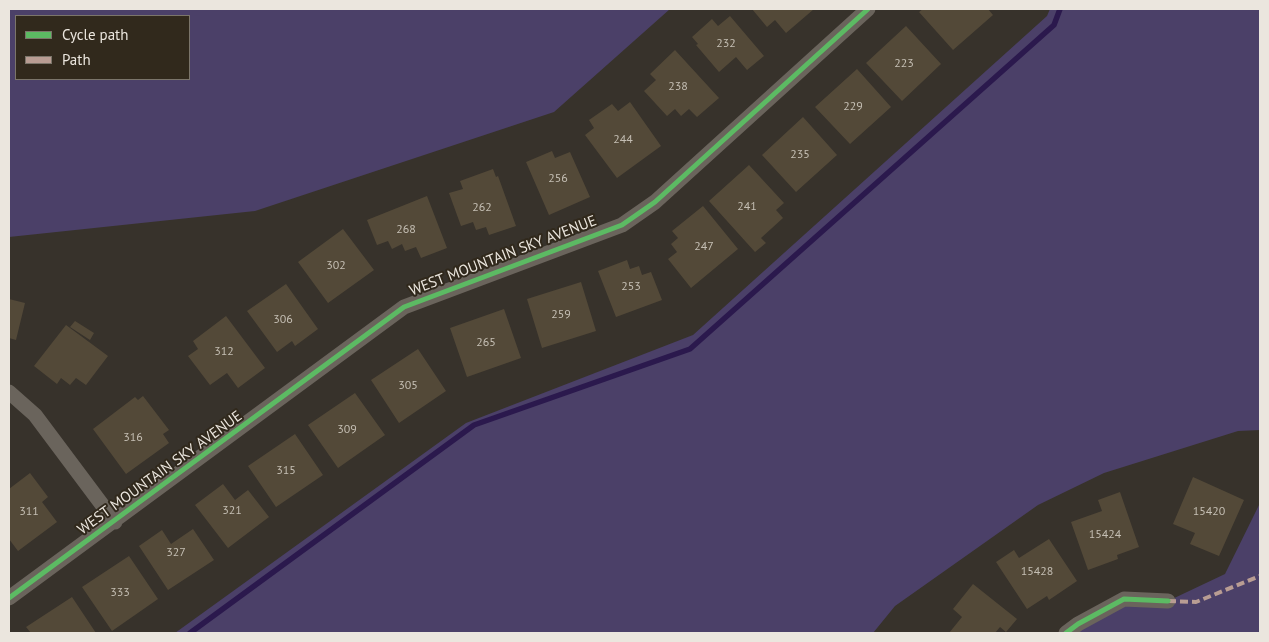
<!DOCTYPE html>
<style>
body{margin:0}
#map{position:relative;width:1269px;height:642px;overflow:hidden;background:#37322b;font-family:"PT Sans",sans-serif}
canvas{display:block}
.frame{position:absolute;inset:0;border:10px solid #ebe6de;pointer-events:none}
.legend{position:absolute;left:15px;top:15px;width:175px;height:65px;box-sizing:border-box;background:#31291c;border:1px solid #7b756a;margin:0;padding:6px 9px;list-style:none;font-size:15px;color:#ebe6de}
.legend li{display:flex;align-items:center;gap:10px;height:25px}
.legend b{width:25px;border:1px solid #7b756a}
</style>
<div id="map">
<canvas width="1269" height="642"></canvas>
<div class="frame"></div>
<ul class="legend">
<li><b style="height:6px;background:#5cba63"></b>Cycle path</li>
<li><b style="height:6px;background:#b99d93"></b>Path</li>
</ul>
</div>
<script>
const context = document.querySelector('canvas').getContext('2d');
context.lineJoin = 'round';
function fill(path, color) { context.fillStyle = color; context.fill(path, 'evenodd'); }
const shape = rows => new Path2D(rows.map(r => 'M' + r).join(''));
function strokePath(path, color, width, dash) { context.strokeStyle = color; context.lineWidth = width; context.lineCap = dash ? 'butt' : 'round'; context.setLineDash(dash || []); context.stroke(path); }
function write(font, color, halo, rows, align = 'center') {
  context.font = font + ' "PT Sans",sans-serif'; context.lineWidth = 4; context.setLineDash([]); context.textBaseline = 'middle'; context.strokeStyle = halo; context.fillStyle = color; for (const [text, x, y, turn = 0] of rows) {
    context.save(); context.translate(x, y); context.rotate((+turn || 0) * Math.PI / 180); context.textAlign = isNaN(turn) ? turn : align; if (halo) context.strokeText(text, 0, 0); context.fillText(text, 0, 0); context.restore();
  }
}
fill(shape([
 [9,9,670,9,554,112,255,211,9,237],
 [16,16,189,16,189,79,16,79],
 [1050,9,1260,9,1260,430,1238,431,1104,473,1038,505,895,606,873,633,175,633,466,423,693,335,1047,16],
 [1260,503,1260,633,1066,633,1124,599,1168,601,1225,574]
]), '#4b4068');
strokePath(shape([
 [190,633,474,425,690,349,1054,25,1060,9]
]), '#2b194d', 5.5);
fill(shape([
 [752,9,814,9,786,33,775,20,767,27],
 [923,9,988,9,993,15,953,50,919,12],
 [730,16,764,56,747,70,736,57,719,72,696,45,698,44,692,37,712,19,718,26],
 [906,26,941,64,902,101,866,63],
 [675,50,719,98,697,117,689,109,681,116,675,109,667,116,644,91,656,80,650,74],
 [857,69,891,107,850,144,815,107],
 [630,102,661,146,617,178,585,135,594,128,589,120,612,104,618,111],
 [803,117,837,155,796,192,762,155],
 [552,151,555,158,570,152,590,197,549,215,526,162],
 [749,165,784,203,776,210,783,218,761,238,766,243,755,252,709,201],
 [493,169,496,177,498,176,516,226,489,235,486,227,476,230,473,222,461,226,449,193,463,189,460,181],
 [427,196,447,248,421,258,416,247,405,251,402,244,392,249,388,241,377,245,367,220],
 [703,206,738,249,691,288,668,259,677,252,671,244,678,238,672,231],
 [343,229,374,270,328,303,298,262],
 [627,260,630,269,639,266,642,275,651,272,662,300,616,317,598,271],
 [581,282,596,331,542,348,527,299],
 [286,284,318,329,295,346,292,341,277,352,247,311],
 [9,299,25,303,16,340,9,338],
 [504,309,521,358,467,377,450,328],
 [226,316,265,368,238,388,227,373,210,385,188,356,198,349,193,341],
 [75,321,94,333,90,340,70,327],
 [66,325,108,356,86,385,76,378,70,385,61,378,57,384,34,366],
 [418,349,446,391,399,423,371,380],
 [355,393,385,435,338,468,308,425],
 [143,396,169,430,163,434,169,443,126,474,93,429,135,397,138,400],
 [295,434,323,475,276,507,248,466],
 [30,473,48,497,42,502,57,522,18,551,9,539,9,489],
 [1193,477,1244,500,1219,556,1190,544,1195,533,1173,524],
 [223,484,235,500,248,490,269,517,228,548,195,505],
 [1120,492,1139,547,1117,555,1118,559,1088,570,1071,522,1102,511,1098,500],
 [193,529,214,560,168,590,139,546,162,530,171,544],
 [1049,539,1077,581,1049,600,1047,596,1027,609,996,562,1014,550,1019,558],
 [129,556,158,599,112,631,82,587],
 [973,584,1017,619,1006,632,1000,627,995,633,949,633,962,617,953,609],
 [72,597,96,633,31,633,26,627]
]), '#534938');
strokePath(shape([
 [9,392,35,415,115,522],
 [9,598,404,307,622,225,655,202,868,9],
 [1066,633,1078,624,1124,599,1168,601]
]), '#6a645c', 15);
strokePath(shape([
 [1168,601,1196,602,1260,576]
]), '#b99d93', 4, [8, 4]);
strokePath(shape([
 [9,598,404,307,622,225,655,202,868,9],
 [1066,633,1078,624,1124,599,1168,601]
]), '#5cba63', 5);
write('12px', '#c5bfb4', null, [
 ["232",726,44],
 ["223",904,64],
 ["238",678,87],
 ["229",853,107],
 ["244",623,140],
 ["235",800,155],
 ["256",558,179],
 ["241",747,207],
 ["262",482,208],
 ["268",406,230],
 ["247",704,247],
 ["302",336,266],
 ["253",631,287],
 ["259",561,315],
 ["306",283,320],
 ["265",486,343],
 ["312",224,352],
 ["305",408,386],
 ["309",347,430],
 ["316",133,438],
 ["315",286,471],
 ["321",232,511],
 ["311",29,512],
 ["15420",1209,512],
 ["15424",1105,535],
 ["327",176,553],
 ["15428",1037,572],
 ["333",120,593]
]);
write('15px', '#ebe6de', '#31291c', [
 ["WEST MOUNTAIN SKY AVENUE",503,256,-21],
 ["WEST MOUNTAIN SKY AVENUE",160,473,-36]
]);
</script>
